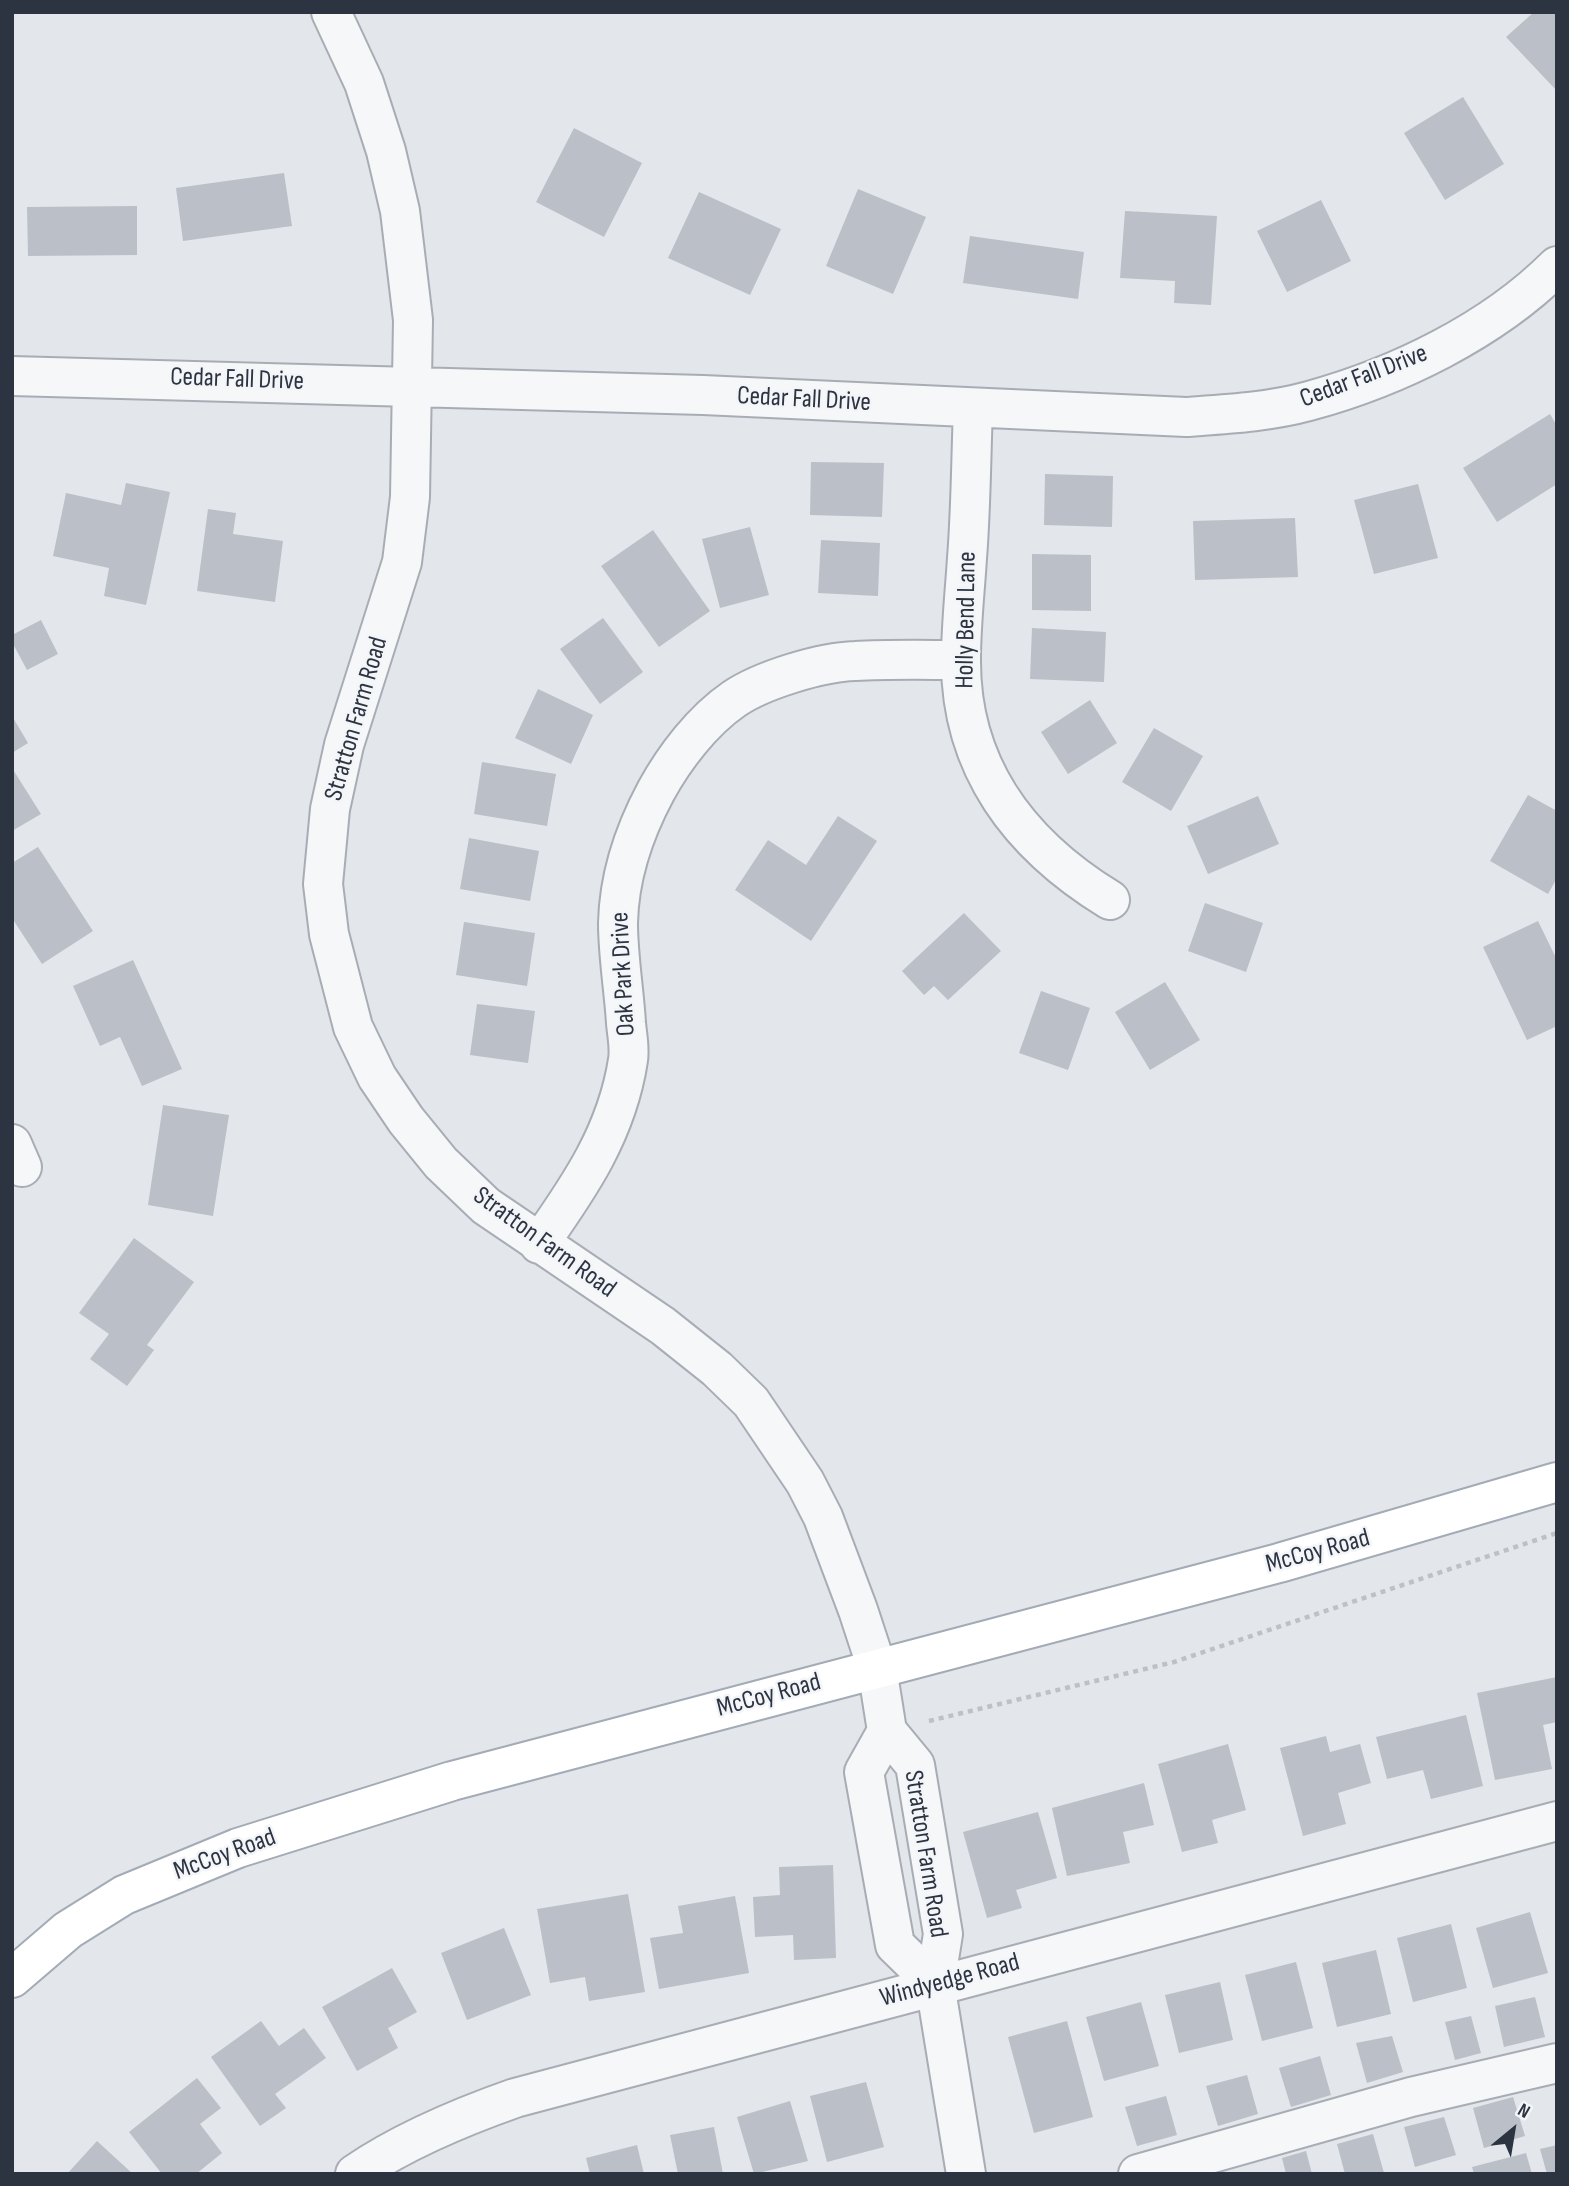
<!DOCTYPE html>
<style>
body{margin:0}
#map{position:relative;width:1569px;height:2186px;overflow:hidden;background:#e3e6eb;font-family:"Sofia Sans Condensed",sans-serif}
canvas{display:block}
.frame{position:absolute;inset:0;border:14px solid #2c3442;pointer-events:none}
.north{position:absolute;left:1478px;top:2095px;width:70px;height:70px;-webkit-text-stroke:5px #f3f5f8;paint-order:stroke;rotate:30deg;font-size:19px;font-weight:700;line-height:28px;text-align:center;color:#2c3442}
.north::after{content:'';display:block;margin:auto;width:24px;height:32px;background:#2c3442;clip-path:polygon(50% 0,100% 100%,50% 72%,0 100%)}
</style>
<div id="map">
<canvas width="1569" height="2186"></canvas>
<div class="frame"></div>
<div class="north">N</div>
</div>
<script>
const c = document.querySelector('canvas').getContext('2d');
c.lineJoin = 'round';
function paint(path, color) {
  c.fillStyle = color;
  c.fill(path, 'evenodd');
}
function stroke(path, color, width, dash) {
  c.strokeStyle = color;
  c.lineWidth = width;
  c.lineCap = dash ? 'butt' : 'round';
  c.setLineDash(dash || []);
  c.stroke(path);
}
function drawText(font, color, halo, rows, align = 'center') {
  c.font = font + ' "Sofia Sans Condensed",sans-serif';
  c.lineWidth = 5;
  c.setLineDash([]);
  c.textBaseline = 'middle';
  c.strokeStyle = halo;
  c.fillStyle = color;
  for (const [text, x, y, turn = 0] of rows) {
    c.save();
    c.translate(x, y);
    c.rotate((+turn || 0) * Math.PI / 180);
    c.textAlign = isNaN(turn) ? turn : align;
    if (halo) c.strokeText(text, 0, 0);
    c.fillText(text, 0, 0);
    c.restore();
  }
}
const building = new Path2D(`
 M 1534,12 L 1557,12 L 1557,91 L 1506,37 Z
 M 1463,97 L 1504,164 L 1445,200 L 1404,133 Z
 M 574,128 L 642,163 L 604,237 L 536,202 Z
 M 284,173 L 292,226 L 183,241 L 176,188 Z
 M 858,189 L 926,217 L 893,294 L 826,266 Z
 M 699,192 L 781,229 L 750,295 L 668,258 Z
 M 1321,200 L 1351,261 L 1287,292 L 1257,231 Z
 M 137,206 L 137,255 L 28,256 L 27,207 Z
 M 1125,211 L 1217,216 L 1211,305 L 1174,303 L 1175,281 L 1120,278 Z
 M 970,236 L 1084,252 L 1078,299 L 963,283 Z
 M 1550,414 L 1557,426 L 1557,484 L 1497,522 L 1463,468 Z
 M 811,462 L 884,463 L 882,517 L 810,515 Z
 M 1045,474 L 1113,476 L 1112,527 L 1044,525 Z
 M 126,483 L 170,492 L 146,605 L 104,596 L 109,568 L 53,556 L 66,493 L 121,505 Z
 M 1418,484 L 1438,558 L 1374,574 L 1354,500 Z
 M 208,509 L 236,513 L 233,534 L 283,541 L 275,602 L 197,591 Z
 M 1295,518 L 1298,577 L 1195,580 L 1193,521 Z
 M 750,527 L 769,595 L 720,608 L 702,539 Z
 M 653,530 L 710,611 L 659,647 L 601,566 Z
 M 821,540 L 880,543 L 878,596 L 818,593 Z
 M 1032,554 L 1091,555 L 1091,611 L 1032,610 Z
 M 603,618 L 643,672 L 600,704 L 560,649 Z
 M 41,620 L 58,654 L 27,670 L 12,642 L 12,635 Z
 M 1032,628 L 1106,632 L 1104,682 L 1030,679 Z
 M 538,689 L 593,715 L 571,764 L 515,738 Z
 M 1090,700 L 1117,743 L 1068,774 L 1041,732 Z
 M 12,716 L 28,743 L 12,753 Z
 M 1154,728 L 1203,756 L 1171,811 L 1122,782 Z
 M 482,762 L 556,774 L 547,826 L 474,814 Z
 M 12,768 L 41,814 L 12,831 Z
 M 1528,795 L 1557,811 L 1557,878 L 1548,894 L 1490,861 Z
 M 1258,796 L 1279,844 L 1208,874 L 1187,826 Z
 M 838,816 L 877,841 L 811,941 L 735,890 L 768,840 L 806,865 Z
 M 469,838 L 539,851 L 530,901 L 460,889 Z
 M 38,847 L 93,931 L 42,964 L 12,918 L 12,863 Z
 M 1205,903 L 1263,923 L 1246,972 L 1188,951 Z
 M 964,913 L 1001,951 L 948,1000 L 934,986 L 924,995 L 902,971 Z
 M 1538,921 L 1557,960 L 1557,1026 L 1527,1040 L 1483,947 Z
 M 464,922 L 535,933 L 527,986 L 456,975 Z
 M 133,960 L 182,1069 L 142,1086 L 120,1037 L 100,1046 L 73,986 Z
 M 1165,982 L 1200,1040 L 1150,1070 L 1115,1012 Z
 M 1041,991 L 1090,1008 L 1068,1070 L 1019,1053 Z
 M 477,1004 L 535,1011 L 528,1063 L 470,1055 Z
 M 163,1105 L 229,1115 L 213,1216 L 148,1205 Z
 M 134,1238 L 194,1282 L 147,1345 L 154,1350 L 127,1386 L 90,1359 L 109,1334 L 79,1313 Z
 M 1557,1677 L 1557,1722 L 1543,1725 L 1552,1769 L 1495,1780 L 1477,1693 Z
 M 1466,1715 L 1483,1786 L 1431,1799 L 1423,1770 L 1387,1779 L 1376,1737 Z
 M 1326,1736 L 1330,1752 L 1360,1744 L 1371,1783 L 1338,1793 L 1346,1824 L 1303,1836 L 1280,1748 Z
 M 1228,1744 L 1246,1810 L 1212,1820 L 1218,1843 L 1182,1852 L 1158,1764 Z
 M 1144,1783 L 1154,1825 L 1123,1832 L 1130,1863 L 1067,1876 L 1052,1808 Z
 M 1038,1812 L 1057,1878 L 1016,1890 L 1022,1908 L 987,1918 L 963,1832 Z
 M 833,1865 L 836,1958 L 794,1960 L 793,1935 L 755,1937 L 753,1897 L 780,1895 L 779,1867 Z
 M 628,1894 L 645,1992 L 589,2001 L 585,1977 L 550,1983 L 537,1909 Z
 M 735,1896 L 749,1973 L 659,1989 L 650,1938 L 683,1933 L 678,1906 Z
 M 1530,1912 L 1548,1973 L 1493,1988 L 1476,1928 Z
 M 1451,1924 L 1467,1988 L 1413,2002 L 1397,1938 Z
 M 504,1928 L 531,1995 L 467,2020 L 441,1953 Z
 M 1376,1950 L 1391,2014 L 1337,2027 L 1322,1963 Z
 M 1296,1962 L 1313,2028 L 1262,2041 L 1245,1975 Z
 M 392,1968 L 417,2012 L 388,2028 L 398,2048 L 357,2071 L 322,2007 Z
 M 1220,1982 L 1233,2040 L 1179,2053 L 1165,1995 Z
 M 1535,1997 L 1545,2037 L 1504,2047 L 1495,2006 Z
 M 1141,2002 L 1159,2066 L 1104,2081 L 1086,2017 Z
 M 1471,2016 L 1481,2053 L 1455,2060 L 1445,2022 Z
 M 261,2021 L 279,2046 L 304,2028 L 326,2058 L 275,2094 L 286,2108 L 260,2126 L 211,2057 Z
 M 1067,2021 L 1093,2117 L 1034,2133 L 1008,2037 Z
 M 1392,2036 L 1403,2072 L 1367,2083 L 1356,2043 Z
 M 1320,2056 L 1331,2095 L 1291,2107 L 1279,2068 Z
 M 1247,2075 L 1258,2114 L 1218,2126 L 1206,2086 Z
 M 197,2078 L 221,2108 L 200,2124 L 222,2153 L 196,2174 L 162,2174 L 129,2132 Z
 M 866,2082 L 884,2147 L 827,2162 L 810,2096 Z
 M 1166,2096 L 1177,2135 L 1137,2146 L 1125,2107 Z
 M 1513,2097 L 1525,2136 L 1484,2148 L 1473,2108 Z
 M 790,2101 L 808,2161 L 754,2174 L 737,2117 Z
 M 1444,2117 L 1456,2155 L 1415,2167 L 1404,2127 Z
 M 714,2127 L 723,2174 L 678,2174 L 670,2135 Z
 M 1373,2134 L 1384,2173 L 1345,2174 L 1337,2144 Z
 M 97,2141 L 133,2174 L 67,2174 Z
 M 637,2145 L 644,2174 L 590,2174 L 586,2158 Z
 M 1557,2145 L 1557,2174 L 1547,2174 L 1540,2149 Z
 M 1306,2151 L 1312,2174 L 1286,2174 L 1282,2158 Z
 M 1526,2153 L 1532,2174 L 1474,2174 L 1472,2167 Z`);
const path = new Path2D(`
 M 929,1721 L 1174,1662 L 1557,1533`);
const minor = new Path2D(`
 M 331,12 L 364,83 L 386,151 L 400,211 L 413,320 L 410,497 L 402,562 L 344,745 L 330,809 L 323,884 L 329,934 L 353,1027 L 377,1077 L 406,1120 L 441,1163 L 486,1206 L 663,1326 L 717,1369 L 751,1402 L 805,1482 L 823,1517 L 858,1610 L 877,1668 L 887,1731 L 915,1765 L 943,1934 L 935,1984 L 966,2174
 M 12,376 L 703,395 L 1186,417 C 1228,414 1269,412 1309,401 C 1397,377 1492,331 1557,266
 M 973,409 C 971,458 971,508 967,558 C 965,591 961,625 961,659 C 960,767 1020,845 1110,900
 M 12,1144 L 22,1167
 M 539,1244 C 580,1186 617,1132 628,1060 C 630,1048 627,1035 626,1023 C 624,990 618,956 618,923 C 619,876 634,832 656,791 C 674,758 702,721 734,699 C 762,680 821,662 855,661 C 890,659 926,660 961,660
 M 887,1731 L 864,1772 L 895,1945 L 935,1984
 M 355,2174 C 403,2141 461,2117 515,2098 L 1557,1821
 M 1138,2174 L 1411,2097 L 1557,2063`);
const major = new Path2D(`
 M 12,1978 L 68,1930 L 124,1895 L 238,1848 L 452,1781 L 1279,1563 L 1557,1482`);
const streetNames = [
 ["Cedar Fall Drive",1364,377,-21],
 ["Cedar Fall Drive",237,380,2],
 ["Cedar Fall Drive",804,400,3],
 ["Holly Bend Lane",967,620,-89],
 ["Stratton Farm Road",357,719,-74],
 ["Oak Park Drive",624,974,-93],
 ["Stratton Farm Road",544,1243,36],
 ["McCoy Road",1318,1552,-15],
 ["McCoy Road",769,1696,-15],
 ["Stratton Farm Road",925,1854,81],
 ["McCoy Road",225,1855,-20],
 ["Windyedge Road",950,1981,-15]
];
paint(building, '#bbbfc7');
stroke(minor, '#a8adb5', 42);
stroke(major, '#a3abb6', 42);
stroke(path, '#bdc0c6', 4.5, [5, 5]);
stroke(minor, '#f6f7f9', 38);
stroke(major, '#fff', 38);
drawText('26px', '#2c3442', '#f3f5f8', streetNames);
</script>
